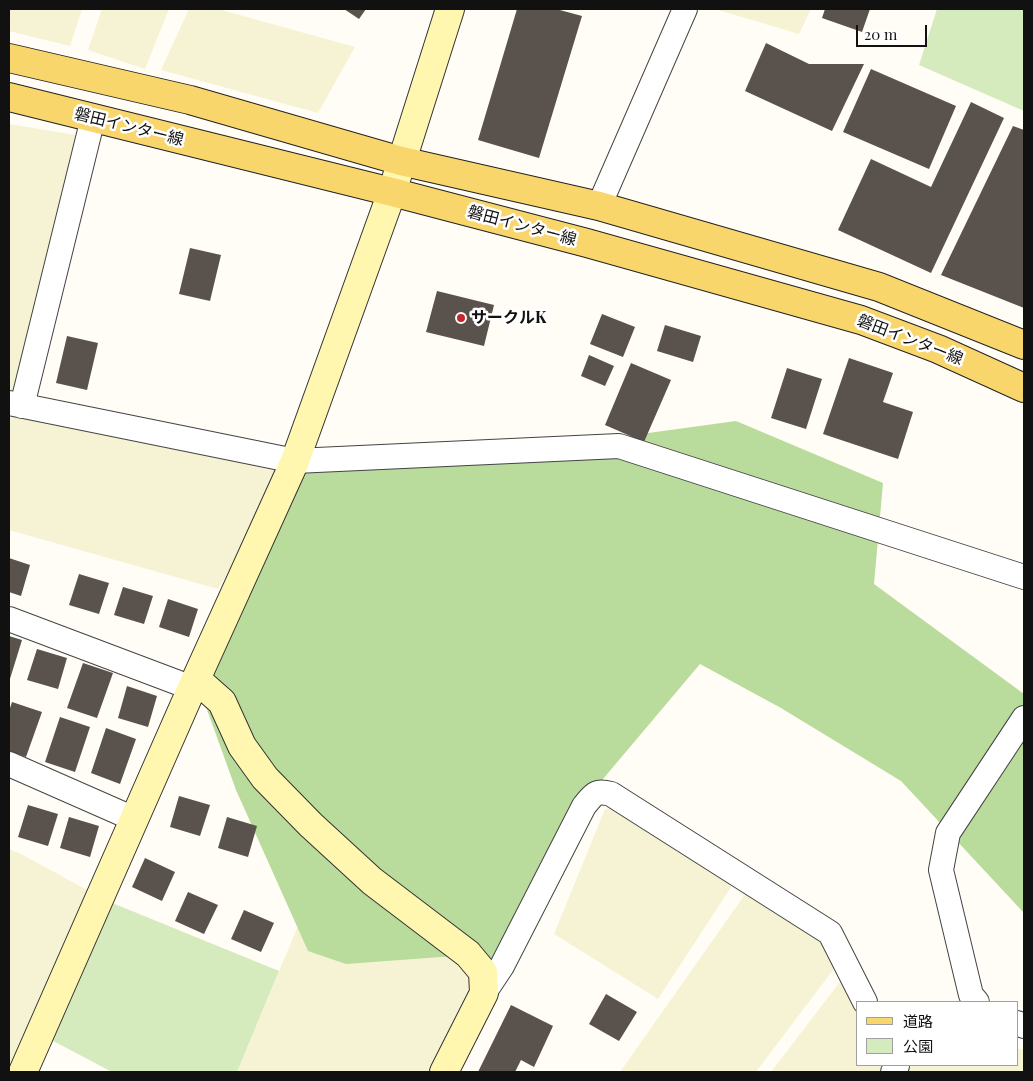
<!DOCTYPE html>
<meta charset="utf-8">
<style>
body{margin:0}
#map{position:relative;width:1033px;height:1081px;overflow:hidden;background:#fffdf5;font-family:"Playfair Display","Noto Sans JP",serif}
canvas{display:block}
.frame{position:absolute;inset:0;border:10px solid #111;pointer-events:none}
.legend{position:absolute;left:856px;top:1001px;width:162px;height:65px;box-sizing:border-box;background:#fff;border:1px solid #a0a0a0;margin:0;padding:6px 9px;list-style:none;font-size:15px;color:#111}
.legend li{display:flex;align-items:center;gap:10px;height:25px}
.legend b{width:25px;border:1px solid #a0a0a0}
.scale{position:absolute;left:856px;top:25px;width:71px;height:22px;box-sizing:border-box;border:2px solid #111;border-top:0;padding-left:6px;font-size:15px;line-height:18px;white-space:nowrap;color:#111;-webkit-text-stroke:4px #fff;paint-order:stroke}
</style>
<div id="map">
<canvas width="1033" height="1081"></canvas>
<div class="frame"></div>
<ul class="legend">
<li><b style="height:6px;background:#f9d66b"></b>道路</li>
<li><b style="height:14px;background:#d5ebbd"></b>公園</li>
</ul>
<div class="scale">20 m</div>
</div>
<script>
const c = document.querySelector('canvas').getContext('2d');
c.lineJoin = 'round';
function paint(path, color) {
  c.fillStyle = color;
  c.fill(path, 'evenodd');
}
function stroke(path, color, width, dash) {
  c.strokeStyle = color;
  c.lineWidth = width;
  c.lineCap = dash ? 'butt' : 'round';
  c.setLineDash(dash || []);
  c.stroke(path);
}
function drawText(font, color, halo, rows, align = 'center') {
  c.font = font + ' "Playfair Display","Noto Sans JP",serif';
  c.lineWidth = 5;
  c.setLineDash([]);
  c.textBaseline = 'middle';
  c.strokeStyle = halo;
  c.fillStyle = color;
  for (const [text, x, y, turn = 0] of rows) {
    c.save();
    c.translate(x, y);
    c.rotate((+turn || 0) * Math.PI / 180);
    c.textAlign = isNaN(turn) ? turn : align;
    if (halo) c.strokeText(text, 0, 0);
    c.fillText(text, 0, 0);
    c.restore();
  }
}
const farmland = new Path2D(`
 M 9,9 L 82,9 L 70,46 L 9,31 Z
 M 102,9 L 169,9 L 145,69 L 88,50 Z
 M 189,9 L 218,9 L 355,47 L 318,113 L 161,70 Z
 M 715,9 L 811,9 L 799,34 Z
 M 9,124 L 76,135 L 25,395 L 9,392 Z
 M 9,403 L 295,461 L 218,589 L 9,530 Z
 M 631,806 L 739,875 L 658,999 L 554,934 L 605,809 Z
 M 9,849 L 21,854 L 93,893 L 22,1072 L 9,1072 Z
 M 753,883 L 842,958 L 756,1072 L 620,1072 Z
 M 298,926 L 308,951 L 468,955 L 483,972 L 438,1072 L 237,1072 Z
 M 849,970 L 857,1002 L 857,1065 L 1017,1065 L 1017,1048 L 1024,1050 L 1024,1072 L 771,1072 Z`);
const green = new Path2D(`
 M 937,9 L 1024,9 L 1024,111 L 919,65 Z
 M 100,898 L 279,971 L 237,1072 L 112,1072 L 40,1034 Z`);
const forest = new Path2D(`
 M 736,421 L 883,483 L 874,584 L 1024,694 L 1024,913 L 901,781 L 781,708 L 700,664 L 592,792 L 536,886 L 483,972 L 468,955 L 346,964 L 308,951 L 236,790 L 196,679 L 295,461 L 473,457 Z`);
const building = new Path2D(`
 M 344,9 L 366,9 L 359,19 Z
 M 517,9 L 556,9 L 582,16 L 539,158 L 478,140 Z
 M 825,9 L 870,9 L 862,32 L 822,18 Z
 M 766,43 L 809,64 L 864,64 L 832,131 L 745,91 Z
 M 871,69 L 956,106 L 929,169 L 843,132 Z
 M 971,102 L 1004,118 L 931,273 L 838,230 L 871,159 L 931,187 Z
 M 1013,126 L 1024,130 L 1024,308 L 941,275 Z
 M 190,248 L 221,255 L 210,301 L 179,294 Z
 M 437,291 L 494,305 L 484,346 L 426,332 Z
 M 602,314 L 635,327 L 623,357 L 590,344 Z
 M 665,325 L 701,336 L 693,362 L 657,351 Z
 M 67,336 L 98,343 L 87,390 L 56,383 Z
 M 589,355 L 614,366 L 605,386 L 581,376 Z
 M 849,358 L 893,373 L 883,402 L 913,412 L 898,459 L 823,434 Z
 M 631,363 L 671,380 L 644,442 L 605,425 Z
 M 787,368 L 822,379 L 806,429 L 771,418 Z
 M 9,558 L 30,565 L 21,596 L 9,592 Z
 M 79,574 L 109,583 L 99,614 L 69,605 Z
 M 123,587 L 153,596 L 144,624 L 114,615 Z
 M 168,599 L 198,609 L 189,637 L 159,627 Z
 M 9,636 L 22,640 L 9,682 Z
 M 37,649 L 67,658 L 58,689 L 27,680 Z
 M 83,663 L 113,673 L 97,718 L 67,708 Z
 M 127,686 L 157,696 L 148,727 L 118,718 Z
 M 12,702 L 42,712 L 26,757 L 9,751 L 9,711 Z
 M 60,717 L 90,727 L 75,772 L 45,762 Z
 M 106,728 L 136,739 L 120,784 L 91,773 Z
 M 179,796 L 210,805 L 200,836 L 170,827 Z
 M 28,805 L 58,814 L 48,846 L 18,837 Z
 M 69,817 L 99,826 L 90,857 L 60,848 Z
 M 227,817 L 257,826 L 248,857 L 218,848 Z
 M 145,858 L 175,872 L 162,901 L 132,887 Z
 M 188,892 L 218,905 L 204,934 L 175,921 Z
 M 244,910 L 274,923 L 261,952 L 231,939 Z
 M 606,994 L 637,1012 L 619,1041 L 589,1024 Z
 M 511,1005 L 553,1026 L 534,1067 L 521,1060 L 515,1072 L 478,1072 Z`);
const street = new Path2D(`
 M 599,206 L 685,9
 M 9,403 L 295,461 L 619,446 L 1024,577
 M 22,406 L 93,118
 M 9,619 L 192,688
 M 9,764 L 134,819
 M 484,993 L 502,966 L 584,806 C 594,794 595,790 611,794 L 830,933 L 865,1002
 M 977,1002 L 971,995 L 941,870 L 948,833 L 1024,718
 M 1017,1023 L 1024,1026
 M 893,1072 L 897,1066 L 896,1065`);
const secondary = new Path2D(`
 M 196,679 L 222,702 L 242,746 L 265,778 L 311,825 L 372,881 L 468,954 L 483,972 L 484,993 L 444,1072
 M 23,1072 L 192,688 L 295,461 L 392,192 L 450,9`);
const primary = new Path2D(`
 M 9,58 L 190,100 L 401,161 L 599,206 L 879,287 L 1024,345
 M 9,97 L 392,192 L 587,243 L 861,320 L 938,349 L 1024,388`);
const markers = [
 [461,318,5,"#c4262e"]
];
const streetNames = [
 ["磐田インター線",129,127,14],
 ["磐田インター線",522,226,15],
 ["磐田インター線",910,340,21]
];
const poiNames = [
 ["サークルK",471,318]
];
paint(farmland, '#f6f3d4');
paint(green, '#d5ebbd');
paint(forest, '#b9dc9c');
paint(building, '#5a524d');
stroke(street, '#444', 26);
stroke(secondary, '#333', 30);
stroke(primary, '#222', 30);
stroke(street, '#fff', 24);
stroke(secondary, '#fff6b0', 28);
stroke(primary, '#f9d66b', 28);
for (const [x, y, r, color] of markers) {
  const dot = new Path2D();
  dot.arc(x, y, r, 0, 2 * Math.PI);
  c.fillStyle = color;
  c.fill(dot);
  stroke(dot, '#fff', 2);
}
drawText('16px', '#111', '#fff', streetNames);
drawText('bold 16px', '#111', '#fff', poiNames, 'left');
</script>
